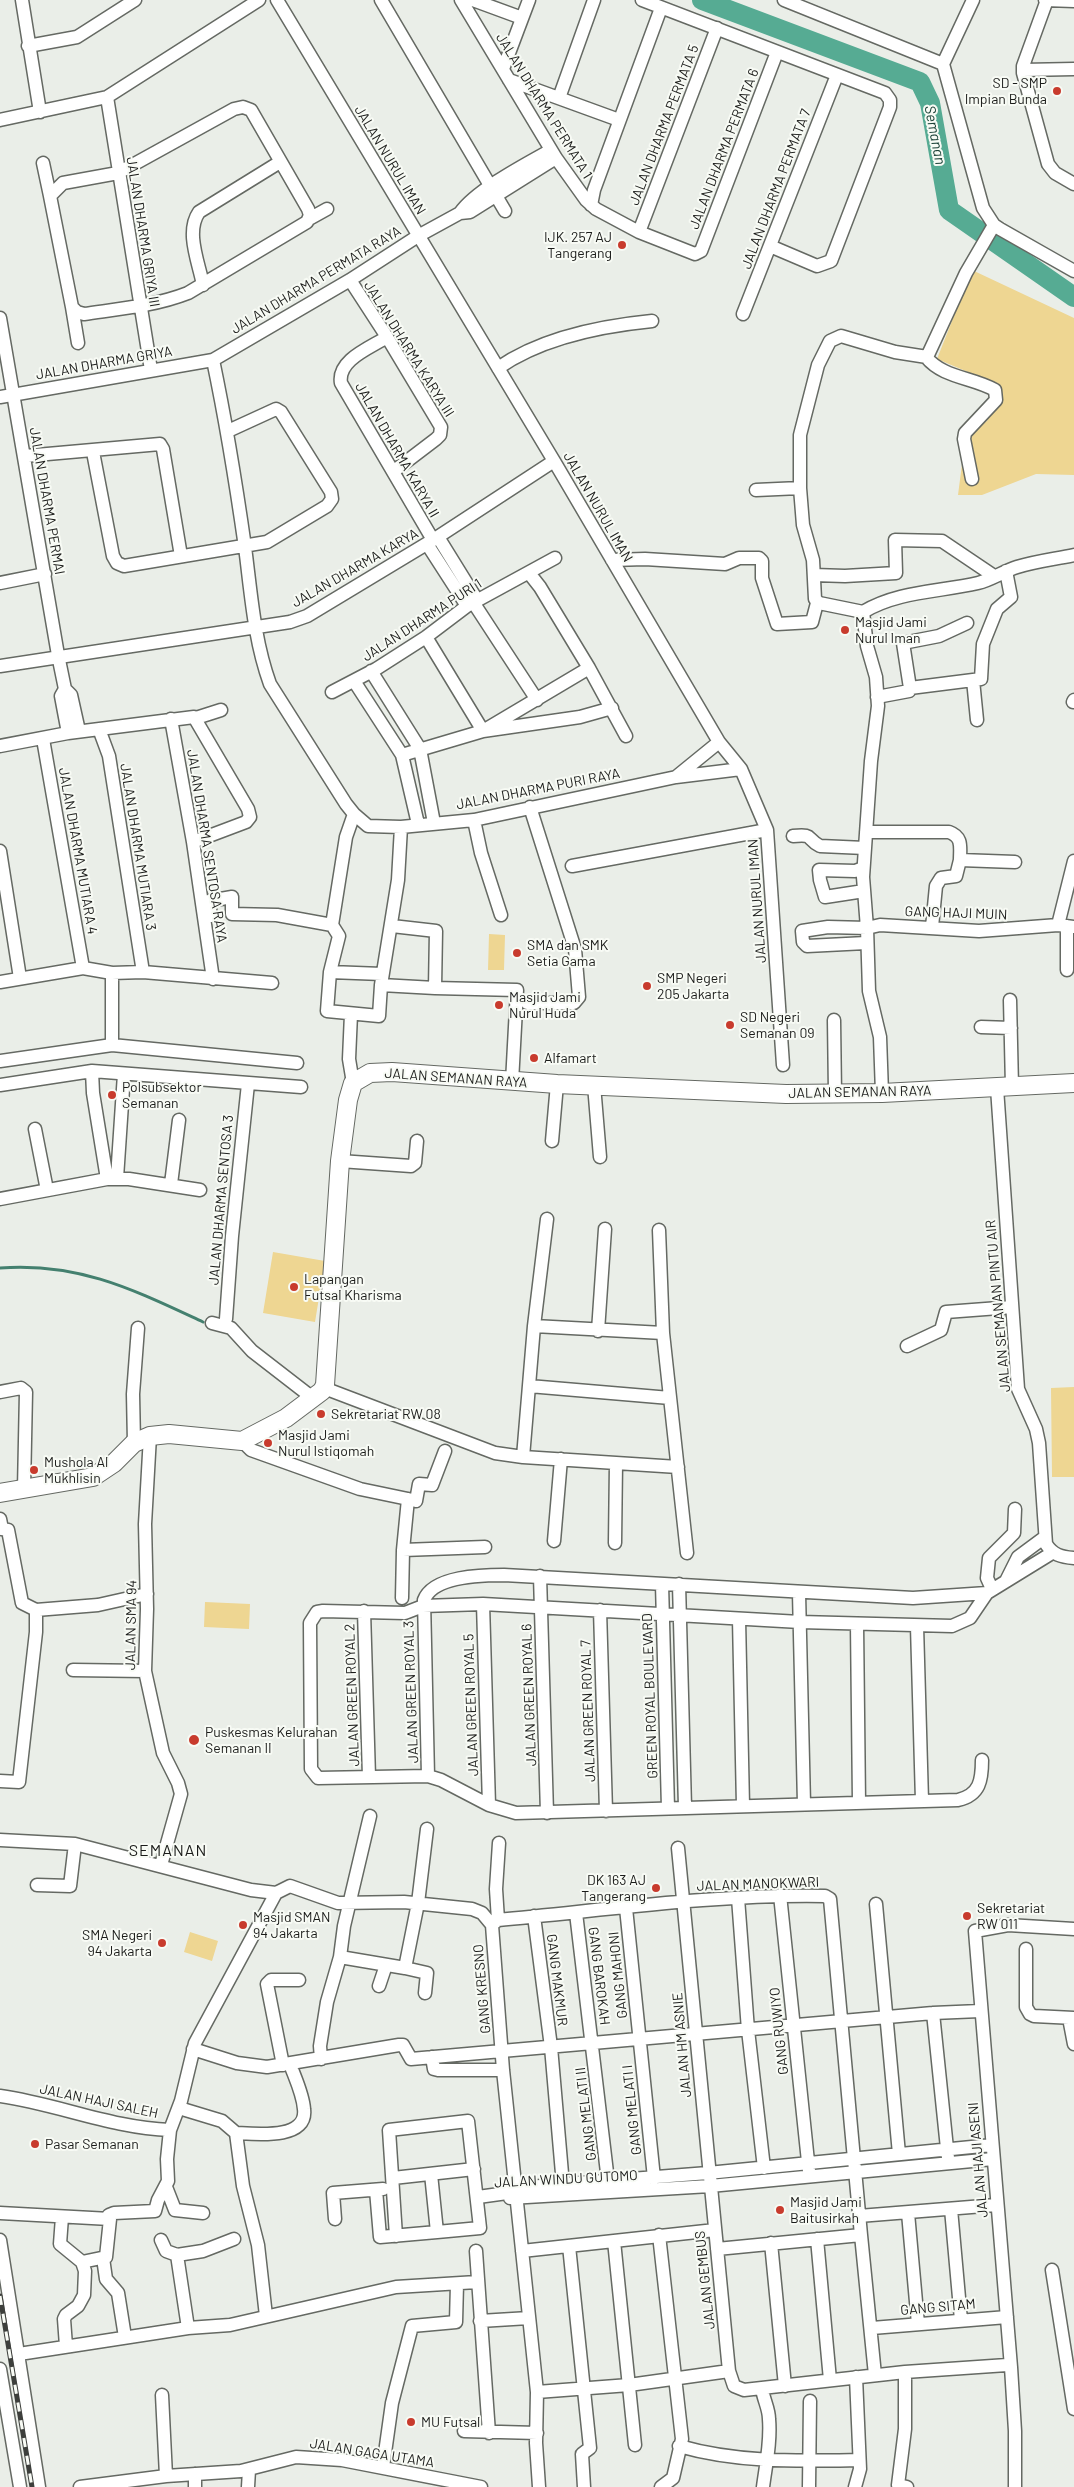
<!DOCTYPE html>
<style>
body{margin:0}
canvas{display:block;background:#eaeee8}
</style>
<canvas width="1074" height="2487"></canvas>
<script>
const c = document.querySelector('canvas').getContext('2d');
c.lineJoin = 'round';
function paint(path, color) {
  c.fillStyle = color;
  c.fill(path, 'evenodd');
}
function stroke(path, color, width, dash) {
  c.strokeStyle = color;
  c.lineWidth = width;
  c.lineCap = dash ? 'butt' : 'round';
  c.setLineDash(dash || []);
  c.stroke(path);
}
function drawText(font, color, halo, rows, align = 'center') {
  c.font = font + ' Barlow,sans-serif';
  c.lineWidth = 4;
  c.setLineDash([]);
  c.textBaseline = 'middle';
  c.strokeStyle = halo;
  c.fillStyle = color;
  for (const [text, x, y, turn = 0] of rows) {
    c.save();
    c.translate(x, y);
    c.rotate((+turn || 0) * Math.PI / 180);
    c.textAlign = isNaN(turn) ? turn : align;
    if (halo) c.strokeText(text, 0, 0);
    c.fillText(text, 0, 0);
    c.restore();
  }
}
const green = new Path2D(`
 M 972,270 L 1074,318 L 1074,475 L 1036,474 L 982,495 L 958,495 L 966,433 L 987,421 L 1001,386 L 937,359 Z
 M 489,934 L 505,935 L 504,970 L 488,970 Z
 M 273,1252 L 325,1261 L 315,1322 L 263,1313 Z
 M 1074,1387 L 1074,1477 L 1052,1477 L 1051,1388 Z
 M 205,1602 L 250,1604 L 249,1629 L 204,1627 Z
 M 190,1932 L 218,1941 L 212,1961 L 184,1952 Z`);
const stream = new Path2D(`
 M 0,1268 C 79,1262 134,1290 203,1322`);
const river = new Path2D(`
 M 702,0 L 920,82 L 930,103 L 949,210 L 1074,297`);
const street = new Path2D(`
 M 22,0 L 40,112
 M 277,0 L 554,461 L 719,742 L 741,769 L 767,830 L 783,1065
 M 381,0 L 505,211
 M 461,0 L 556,158 L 586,200 L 596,209 L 639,232 L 695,254 L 701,251 L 777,52
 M 473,0 L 522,18
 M 642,0 L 885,93 L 890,100 L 890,107 L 831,261 L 817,266 L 770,246
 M 784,0 L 943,64
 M 973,0 L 943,64 L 983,208 L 994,225 L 1000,229 L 1074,271
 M 1045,0 L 1074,1
 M 1047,0 L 1023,66 L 1023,73 L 1048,164 L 1055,173 L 1074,184
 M 28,46 L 77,37 L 135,0
 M 503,69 L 529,0
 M 1023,70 L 1074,69
 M 509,80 L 619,120
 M 107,97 L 151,370
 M 559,98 L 594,0
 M 243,107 L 251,110 L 308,209 L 310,215 L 307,222 L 188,293 C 155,306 118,309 84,314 L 77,312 L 72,307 L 50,196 L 63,183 L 118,173 L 234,109 Z
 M 0,120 L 107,97 L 259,0
 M 43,163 L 50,196
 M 591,205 L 594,190 L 661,8
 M 460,213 C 476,190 526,164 551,150
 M 309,219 L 327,209
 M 639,232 L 717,28
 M 350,280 L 387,337 L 441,427 L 440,435 L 436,439 L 394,471
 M 203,285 C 199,263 185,232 199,212 L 280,162
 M 72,307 L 78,343
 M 743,314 L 837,75
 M 0,318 L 58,655 L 65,689 L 71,695 L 79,731
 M 387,337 C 370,348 337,360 341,383 L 433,540
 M 926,357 C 943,378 972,377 995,390 L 996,400 L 965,433 L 964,439 L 972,479
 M 213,360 C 226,422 236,484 245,547 C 251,593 254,640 270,684 L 346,804 L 354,814 L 368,826 L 401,827 L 474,820 L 676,777 L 741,769
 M 498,368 C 541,338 601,326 652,321
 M 0,397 L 213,360 L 350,280 L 418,236 L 460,213 L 470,212 L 556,158
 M 93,452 L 113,556 L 117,563 L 124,566 L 267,542 L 327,506 L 332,499 L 331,492 L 281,412 L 276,409 L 228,431
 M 25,456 L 160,444 L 163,449 L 181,556
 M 756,490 L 800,488
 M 438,537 L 477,600
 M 427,544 L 467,606
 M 612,560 L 645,559 L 725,564 L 739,558 L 759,558 L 762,561 L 762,578 L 777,624 L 812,622 L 817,603
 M 529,573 L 540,587 L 589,668 L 626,736
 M 814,575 L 845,576 L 896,573 L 895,540 L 942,541 L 994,576
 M 0,583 L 45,574
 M 473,602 L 537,700
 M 863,612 L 819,603 L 815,599 L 813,560 L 803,525 L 800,488 L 800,435 L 818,365 L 830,341 L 841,336 L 895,352 L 927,357 L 966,273 L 994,225
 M 863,612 L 867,646 L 876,677 L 878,706 L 871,761 L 863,877 L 867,928 L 869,991 L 880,1037 L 882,1093
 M 863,612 C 898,591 939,592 978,583 C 991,580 1004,571 1017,567 C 1036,561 1055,559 1074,555
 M 426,637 L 483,731 L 589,668
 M 0,666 L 290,622 L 307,616 L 433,540 L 554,461
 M 371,671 L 420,749 L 434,823
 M 973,680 L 977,720
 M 354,681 L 402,755 L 418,824
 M 910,688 L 903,643 L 939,636 L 967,623
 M 65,689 L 61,696 L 68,733
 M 332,692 L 376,669 L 426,637 L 467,606 L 555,558
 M 877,697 L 909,691 L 910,688 L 981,679 L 983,644 L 997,609 L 1011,597 L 1006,571
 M 1073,702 L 1074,700
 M 196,718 L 221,710
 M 171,719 L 193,842 L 213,979
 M 99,729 L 109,756 L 143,972
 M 43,739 L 83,968
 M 0,746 L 68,733 L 194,717 L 248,809 L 250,817 L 246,822 L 193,842
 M 402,755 L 483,731 L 580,717 L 612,708
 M 676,777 L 719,742
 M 474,820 L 481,853 L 501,915
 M 866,832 L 949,832 C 963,837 960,847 960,860
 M 793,836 C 815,834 805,838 820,846 L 865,848
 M 0,851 L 20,978
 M 572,866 L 767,830
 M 863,868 L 855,871 L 819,870 L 820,880 L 825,897 L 864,891
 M 211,916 L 209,901 L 232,897 L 232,914 L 277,915 L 332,925
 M 332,925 L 346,837 L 354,814
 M 1058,925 L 1074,861
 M 392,926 L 436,931 L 435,988 L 381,985 L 398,880 L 401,827
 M 1067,926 L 1067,970
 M 932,927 L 936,886 L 941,878 L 956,876 L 960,860 L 1015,862
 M 866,943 L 807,946 L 803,942 L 802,931 L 828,927 L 867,928 L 880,925 L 979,931 L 1058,925 L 1074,927
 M 330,972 L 339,936 L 332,925
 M 0,982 L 83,968 L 112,973
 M 381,985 L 379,1016 L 327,1011 L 330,972 L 382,974
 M 435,988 L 517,990 L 512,1082
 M 1010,1000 L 1012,1087
 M 527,1003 L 574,1003 L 579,997 L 575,949 L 530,807
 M 351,1014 L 349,1059 L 353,1083
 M 834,1020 L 835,1094
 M 981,1027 L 1011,1028
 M 112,1045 L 112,973 L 143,972 L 272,983
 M 0,1061 L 112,1045 L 297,1063
 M 92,1071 L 93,1093 L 107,1179 L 129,1179 L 200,1190
 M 0,1085 L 92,1071 L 301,1087
 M 594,1085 L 600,1157
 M 997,1088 L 1018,1389 L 1036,1429 L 1039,1443 L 1046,1544 C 1053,1555 1061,1557 1074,1558
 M 35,1129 L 47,1190
 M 552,1141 L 557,1084
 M 340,1161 L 411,1166 L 415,1163 L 417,1141
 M 117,1178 L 124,1074
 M 171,1184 L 179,1120
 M 0,1199 L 107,1179
 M 659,1230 L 663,1333 L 687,1553
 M 226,1319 L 232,1236 L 248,1084
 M 212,1323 L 231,1328 L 252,1351 L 314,1399
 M 534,1326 L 663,1333
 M 598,1331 L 605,1229
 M 907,1346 L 941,1330 L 946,1312 L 1012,1307
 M 529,1386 L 670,1398
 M 324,1388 L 495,1453 L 523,1457 L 678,1467
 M 0,1392 L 21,1388 L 26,1392 L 24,1489
 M 150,1436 L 145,1524 L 147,1609 L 145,1671 L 163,1753 L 178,1783 L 181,1794 L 161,1865
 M 242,1441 L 251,1450 L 360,1489 L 408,1499
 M 134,1443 L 133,1394 L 138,1328
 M 523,1457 L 534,1326 L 547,1219
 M 0,1519 L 2,1529 L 8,1530 L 22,1603 L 36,1610 L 36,1632 L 19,1782 L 0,1781
 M 554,1541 L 561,1459
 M 615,1543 L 616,1463
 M 403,1550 L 485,1547
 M 540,1576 L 547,1813
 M 1006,1581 L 1018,1557 L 1045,1537
 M 662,1584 L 668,1808
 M 679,1584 L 685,1807
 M 992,1589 L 987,1578 L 989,1558 L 1014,1533 L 1015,1509
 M 799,1593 L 804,1804
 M 402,1598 L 403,1550 L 408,1499 L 416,1501 L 419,1484 L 432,1485 L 445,1451
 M 483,1604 L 489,1805
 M 36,1610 L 98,1605 L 147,1594
 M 600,1610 L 606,1811
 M 364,1611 L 369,1777
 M 739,1619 L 743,1806
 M 857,1624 L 859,1803
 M 917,1626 L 922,1801
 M 73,1670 L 145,1671
 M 982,1760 C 982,1780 980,1795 958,1800 L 516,1813 L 489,1805 L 441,1780 L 428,1776 L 318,1778 L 311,1769 L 310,1623 L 317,1612 L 323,1611 L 405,1613 L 423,1606 L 483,1604 L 800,1622 L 952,1626 L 970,1618 L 987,1593 L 1052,1553
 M 428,1776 L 424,1600 C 433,1576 482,1575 504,1575 L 913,1598 L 987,1593
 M 0,1840 L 75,1844 L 251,1890 L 276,1893
 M 678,1848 L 729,2371
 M 37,1885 L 70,1886 L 75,1844
 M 780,1895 L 809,2171
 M 738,1898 L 748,2030 L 764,2168
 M 876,1904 L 899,2154
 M 626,1908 L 654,2178
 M 576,1913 L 608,2181
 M 534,1916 L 551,2047 L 563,2185
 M 498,1920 L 496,1889 L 499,1843
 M 492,1925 L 498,1920 C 607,1910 716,1894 825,1896 L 830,1899 L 861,2235 L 717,2249
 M 492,1925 L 503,2070 L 537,2392 L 536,2443 L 539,2487
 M 1026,1949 L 1026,2007 L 1030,2014 L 1034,2016 L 1074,2018
 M 340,1957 L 405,1968 L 418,1903 L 427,1829
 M 405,1968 L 427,1973 L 425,1993
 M 379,1986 L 386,1965
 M 933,2013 L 948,2158
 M 1069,2018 L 1074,2044
 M 193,2049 L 237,2063 L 267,2067 L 399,2045 L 403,2045 L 411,2059 L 933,2013 L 980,2011
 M 432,2057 L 434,2069 L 438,2070 L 503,2070
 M 321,2059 L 320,2046 L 327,2002 L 340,1957 L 344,1926 L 370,1816
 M 283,2065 L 267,1984 L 271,1980 L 299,1980
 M 0,2096 C 57,2104 112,2128 170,2130 L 181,2101 L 195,2043 L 276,1893 L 290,1886 L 338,1903 L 404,1902 L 472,1909 L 482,1913 L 492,1925
 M 179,2108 L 222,2121 L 236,2133 L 243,2186 L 258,2245 L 266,2316
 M 236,2133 C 256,2134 308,2140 304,2109 C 303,2094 295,2078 290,2064
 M 393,2178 L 474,2169
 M 166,2187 L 175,2210 L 203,2213
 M 376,2190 L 380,2237 L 437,2232
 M 478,2197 L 507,2193 L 515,2188 L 708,2173 L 992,2145
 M 510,2198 L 710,2186 L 993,2159
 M 951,2209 L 961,2320
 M 0,2213 L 110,2219 L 109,2215 L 114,2213 L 155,2211 L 158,2200 L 168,2181 L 167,2159 L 170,2130
 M 908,2213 L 918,2324
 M 859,2216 L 996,2205
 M 62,2217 L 60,2244 L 82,2262 L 85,2271 L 84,2295 L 78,2306 L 66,2315 L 64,2319 L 66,2346
 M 335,2219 L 333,2193 L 383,2189
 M 659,2235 L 682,2439 L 673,2478 L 661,2487
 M 861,2235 L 875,2375
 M 396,2236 L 389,2130 L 468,2121 L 480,2228 L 437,2232 L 431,2174
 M 817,2239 L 830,2380
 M 0,2240 L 39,2487
 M 161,2240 L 166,2251 L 177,2255 L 188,2328
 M 614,2241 L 635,2445
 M 771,2243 L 785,2386
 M 569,2246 L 590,2448 L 582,2454 L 584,2487
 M 476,2251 L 489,2433
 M 522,2251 L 715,2230
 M 177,2255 L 203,2251 L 234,2239
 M 103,2258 L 106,2279 L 118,2293 L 125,2337
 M 82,2262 L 106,2257 L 110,2219
 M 1052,2270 L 1074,2409
 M 480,2321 L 529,2318
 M 872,2328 L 1007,2317
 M 19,2354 L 188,2328 L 230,2325 L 396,2287 L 477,2282
 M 0,2369 L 20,2487
 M 905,2372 L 905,2429 L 898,2485 L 907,2487
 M 762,2388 C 763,2399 769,2408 769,2419 C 771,2442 766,2464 763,2487
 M 537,2392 L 629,2385 L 729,2371 L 734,2386 L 744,2390 L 905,2372 L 1007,2365 L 1011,2367
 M 162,2395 L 166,2476
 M 464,2431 L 537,2433
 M 679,2446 C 738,2463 798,2461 859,2460
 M 383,2467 L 392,2403 L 412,2326 L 456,2322 L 457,2284
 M 195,2474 L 195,2487
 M 80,2487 L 166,2476 L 241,2471 L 296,2457 L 342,2460 L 481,2487
 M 248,2487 L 249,2470
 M 809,2487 L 810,2401
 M 855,2487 L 860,2469 L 856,2377
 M 1015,2487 L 1015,2431 L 1011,2367 L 975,1931 L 1008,1925 L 1074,1929`);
const secondary = new Path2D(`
 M 0,1493 L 93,1477 L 114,1463 L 134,1443 L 150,1436 L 169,1434 L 242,1441 L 286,1418 L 322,1391 L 325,1385 L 340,1161 L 348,1100 L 353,1083 L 370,1073 L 392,1072 L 557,1084 L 786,1094 L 882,1093 L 1074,1083`);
const rail = new Path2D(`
 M 0,2296 L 32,2487`);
const markers = [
 [1057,91,5,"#c83b2d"],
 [622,245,5,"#c83b2d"],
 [845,630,5,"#c83b2d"],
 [517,953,5,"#c83b2d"],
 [647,986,5,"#c83b2d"],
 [499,1005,5,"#c83b2d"],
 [730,1025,5,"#c83b2d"],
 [534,1058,5,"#c83b2d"],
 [112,1095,5,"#c83b2d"],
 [294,1287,5,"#c83b2d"],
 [321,1414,5,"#c83b2d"],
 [268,1443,5,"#c83b2d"],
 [34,1470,5,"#c83b2d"],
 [194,1740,6,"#c83b2d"],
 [656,1888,5,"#c83b2d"],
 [967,1916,5,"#c83b2d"],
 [243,1925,5,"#c83b2d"],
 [162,1943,5,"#c83b2d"],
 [35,2144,5,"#c83b2d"],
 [780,2210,5,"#c83b2d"],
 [411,2422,5,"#c83b2d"]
];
const poiNames = [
 ["SD - SMP",1047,83,"right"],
 ["Impian Bunda",1047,99,"right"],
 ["IJK. 257 AJ",612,237,"right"],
 ["Tangerang",612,253,"right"],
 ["Masjid Jami",855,622],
 ["Nurul Iman",855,638],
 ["SMA dan SMK",527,945],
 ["Setia Gama",527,961],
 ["SMP Negeri",657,978],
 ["205 Jakarta",657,994],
 ["Masjid Jami",509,997],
 ["Nurul Huda",509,1013],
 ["SD Negeri",740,1017],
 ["Semanan 09",740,1033],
 ["Alfamart",544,1058],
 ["Polsubsektor",122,1087],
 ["Semanan",122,1103],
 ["Lapangan",304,1279],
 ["Futsal Kharisma",304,1295],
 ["Sekretariat RW 08",331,1414],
 ["Masjid Jami",278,1435],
 ["Nurul Istiqomah",278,1451],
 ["Mushola Al",44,1462],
 ["Mukhlisin",44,1478],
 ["Puskesmas Kelurahan",205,1732],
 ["Semanan II",205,1748],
 ["DK 163 AJ",646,1880,"right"],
 ["Tangerang",646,1896,"right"],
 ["Sekretariat",977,1908],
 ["RW 011",977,1924],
 ["Masjid SMAN",253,1917],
 ["94 Jakarta",253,1933],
 ["SMA Negeri",152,1935,"right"],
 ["94 Jakarta",152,1951,"right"],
 ["Pasar Semanan",45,2144],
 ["Masjid Jami",790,2202],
 ["Baitusirkah",790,2218],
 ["MU Futsal",421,2422]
];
const streetNames = [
 ["JALAN DHARMA PERMATA 1",544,106,58],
 ["JALAN DHARMA PERMATA 5",664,125,-69],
 ["JALAN DHARMA PERMATA 6",724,149,-69],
 ["JALAN NURUL IMAN",390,160,59],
 ["JALAN DHARMA PERMATA 7",776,189,-69],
 ["JALAN DHARMA GRIYA III",143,232,81],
 ["JALAN DHARMA PERMATA RAYA",316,280,-31],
 ["JALAN DHARMA KARYA III",409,349,58],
 ["JALAN DHARMA GRIYA",104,363,-10],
 ["JALAN DHARMA KARYA II",397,450,60],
 ["JALAN DHARMA PERMAI",47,501,80],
 ["JALAN NURUL IMAN",598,507,60],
 ["JALAN DHARMA KARYA",355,568,-30],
 ["JALAN DHARMA PURI 1",422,620,-33],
 ["JALAN DHARMA PURI RAYA",538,789,-11],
 ["JALAN DHARMA SENTOSA RAYA",207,846,81],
 ["JALAN DHARMA MUTIARA 3",138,847,81],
 ["JALAN DHARMA MUTIARA 4",78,851,80],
 ["JALAN NURUL IMAN",757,901,-94],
 ["GANG HAJI MUIN",956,913,2],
 ["JALAN SEMANAN RAYA",456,1078,4],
 ["JALAN SEMANAN RAYA",860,1092,-1],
 ["JALAN DHARMA SENTOSA 3",221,1200,-85],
 ["JALAN SEMANAN PINTU AIR",998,1306,-95],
 ["JALAN SMA 94",131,1625,-89],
 ["JALAN GREEN ROYAL 3",411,1692,-92],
 ["JALAN GREEN ROYAL 2",352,1695,-92],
 ["JALAN GREEN ROYAL 6",529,1695,-92],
 ["GREEN ROYAL BOULEVARD",650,1696,-92],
 ["JALAN GREEN ROYAL 5",471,1705,-92],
 ["JALAN GREEN ROYAL 7",588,1711,-92],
 ["JALAN MANOKWARI",758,1884,-2],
 ["GANG MAHONI",618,1975,-96],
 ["GANG BAROKAH",599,1976,83],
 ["GANG MAKMUR",557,1980,83],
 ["GANG KRESNO",482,1989,-95],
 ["GANG RUWIYO",779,2031,-96],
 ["JALAN HM ASNIE",682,2045,-95],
 ["JALAN HAJI SALEH",99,2101,12],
 ["GANG MELATI I",632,2110,-96],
 ["GANG MELATI II",586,2114,-97],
 ["JALAN HAJI ASENI",978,2160,-95],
 ["JALAN WINDU GUTOMO",566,2179,-3],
 ["JALAN GEMBUS",705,2280,-96],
 ["GANG SITAM",938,2307,-5],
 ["JALAN GAGA UTAMA",372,2453,9]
];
const waterNames = [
 ["Semanan",935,135,79]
];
const quarterNames = [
 ["SEMANAN",168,1851]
];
paint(green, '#eed692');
stroke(stream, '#44806f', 3);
stroke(river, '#56ab93', 20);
stroke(street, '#656963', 15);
stroke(secondary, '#656963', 20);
stroke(street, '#fff', 12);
stroke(secondary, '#fff', 18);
stroke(rail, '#3d3f3c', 5);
stroke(rail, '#f8fbf5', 3, [9]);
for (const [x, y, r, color] of markers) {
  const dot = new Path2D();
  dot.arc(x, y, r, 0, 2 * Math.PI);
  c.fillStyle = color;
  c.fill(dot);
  stroke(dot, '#f8fbf5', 2);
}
drawText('14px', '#1b1c1a', '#f8fbf5', poiNames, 'left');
drawText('14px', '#1b1c1a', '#f8fbf5', streetNames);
drawText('italic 15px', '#1c4338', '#f8fbf5', waterNames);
c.letterSpacing = '1px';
drawText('16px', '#1b1c1a', '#f8fbf5', quarterNames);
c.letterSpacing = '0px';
</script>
